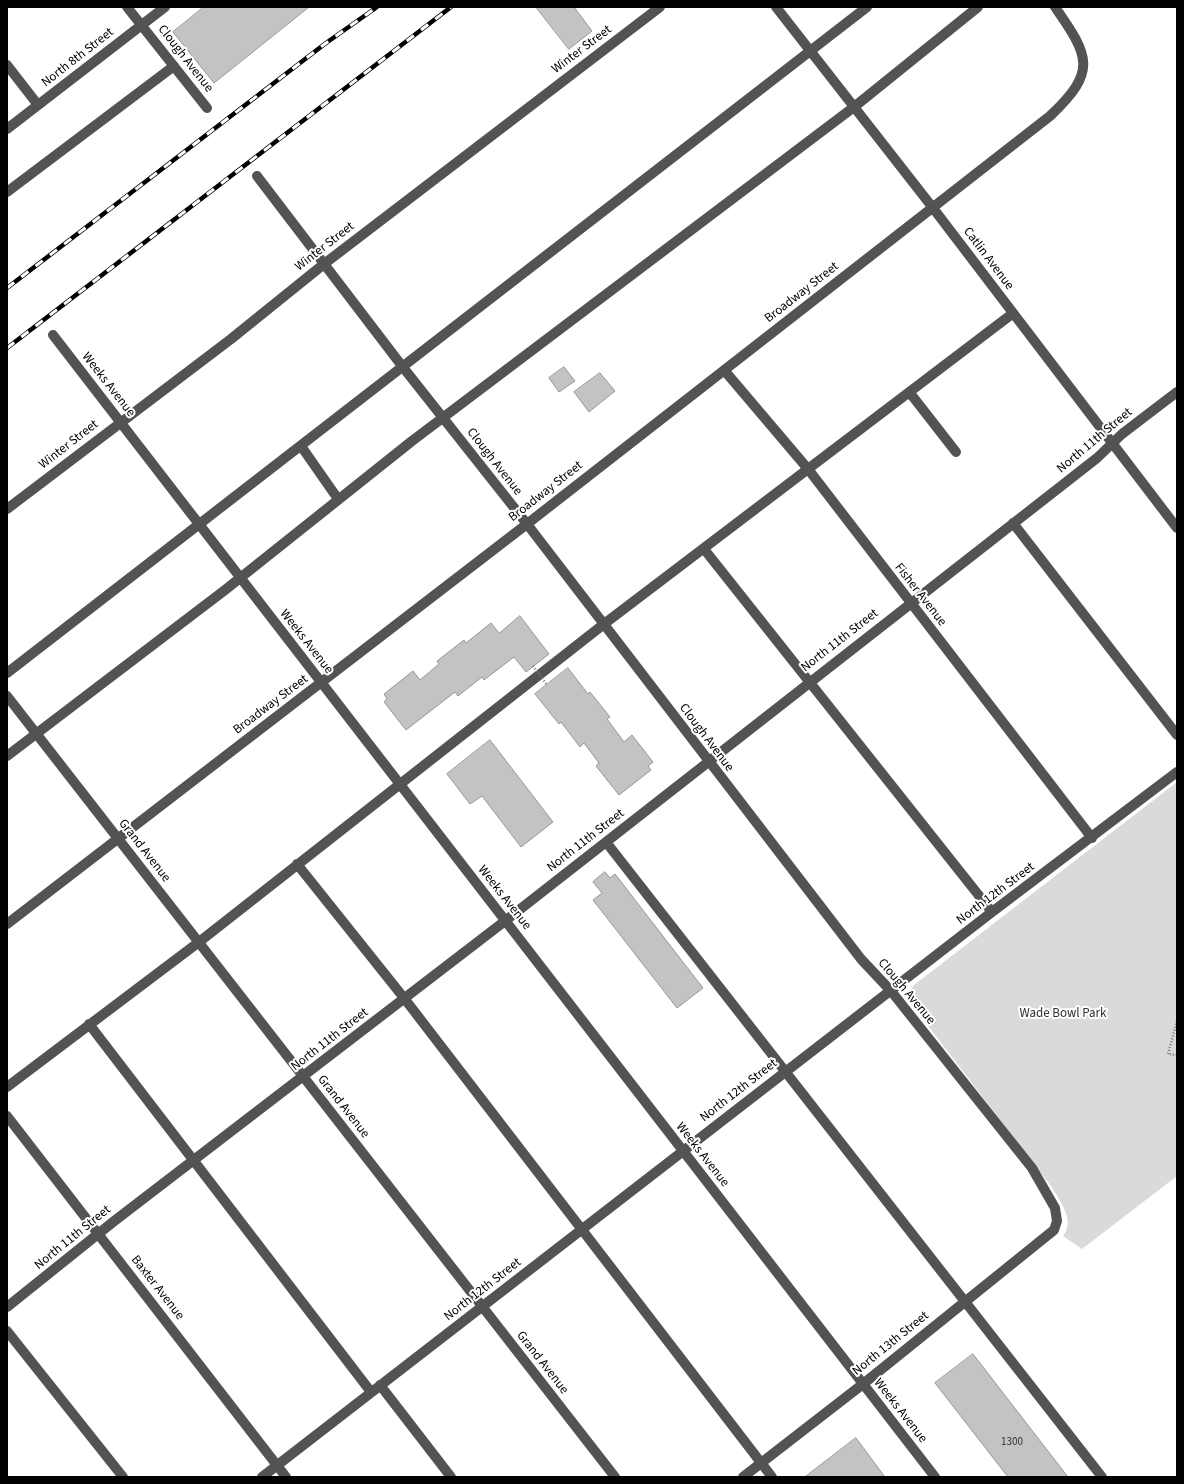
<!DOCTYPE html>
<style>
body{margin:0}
#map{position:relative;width:1184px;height:1484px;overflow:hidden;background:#fff;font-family:"Source Sans 3",sans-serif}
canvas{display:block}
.frame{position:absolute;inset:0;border:8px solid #000;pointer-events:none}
</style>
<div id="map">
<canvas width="1184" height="1484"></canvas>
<div class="frame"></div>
</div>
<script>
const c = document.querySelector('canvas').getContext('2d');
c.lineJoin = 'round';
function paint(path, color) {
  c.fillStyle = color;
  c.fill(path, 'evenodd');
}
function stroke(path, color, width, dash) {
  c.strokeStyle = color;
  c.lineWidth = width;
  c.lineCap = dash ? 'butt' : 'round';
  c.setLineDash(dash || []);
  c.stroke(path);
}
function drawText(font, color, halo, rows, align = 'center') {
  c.font = font + ' "Source Sans 3",sans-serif';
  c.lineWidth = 4;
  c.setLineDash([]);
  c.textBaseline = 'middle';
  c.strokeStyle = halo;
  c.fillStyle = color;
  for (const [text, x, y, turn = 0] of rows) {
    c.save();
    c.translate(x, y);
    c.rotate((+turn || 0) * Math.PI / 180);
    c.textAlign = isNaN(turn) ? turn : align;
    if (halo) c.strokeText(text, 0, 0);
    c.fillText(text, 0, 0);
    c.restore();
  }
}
const green = new Path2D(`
 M 1177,782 L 1177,1176 L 1082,1249 L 1063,1236 C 1076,1220 1059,1200 1051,1186 L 912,1005 L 909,992 L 914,985 Z`);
const building = new Path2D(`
 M 204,7 L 309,7 L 214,83 L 173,32 Z
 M 536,7 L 574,7 L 592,31 L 569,49 Z
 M 564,367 L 575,381 L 559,392 L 549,378 Z
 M 600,373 L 615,391 L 589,412 L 574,392 Z
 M 520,616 L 549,654 L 526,672 L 514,657 L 484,680 L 482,677 L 458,696 L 455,692 L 406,730 L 384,702 L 387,699 L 384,694 L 413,671 L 420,680 L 439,664 L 437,661 L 464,640 L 466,643 L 491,623 L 499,633 Z
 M 568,668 L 588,694 L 590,692 L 610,717 L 607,719 L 624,742 L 632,735 L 653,762 L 648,766 L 651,770 L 619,795 L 596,766 L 599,763 L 584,743 L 580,747 L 561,722 L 559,724 L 535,694 Z
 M 490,740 L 553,822 L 521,847 L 482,796 L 470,804 L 447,774 Z
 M 605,872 L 610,878 L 615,874 L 703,988 L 677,1008 L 593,900 L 602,893 L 593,882 Z
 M 973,1354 L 1068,1477 L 1008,1477 L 935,1383 Z
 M 856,1438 L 885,1477 L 805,1477 Z`);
const path = new Path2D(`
 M 1177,1021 L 1168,1054 L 1177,1055`);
const minor = new Path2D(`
 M 127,7 L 207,108
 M 776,7 L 933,208 L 1177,528
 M 7,65 L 38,105
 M 7,129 L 165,7
 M 257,176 L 402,366 L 527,524 L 861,959 L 891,991 L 1032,1168 L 1055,1208 L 1057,1221 L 1054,1230 L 863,1384 L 743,1477
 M 7,192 L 174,66
 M 53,335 L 935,1477
 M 724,370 L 808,469 L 1092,838
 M 910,393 L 956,452
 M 301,446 L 338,499
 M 7,509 L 231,339 L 324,264 L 660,7
 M 1013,523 L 1177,735
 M 704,549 L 992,912
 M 7,673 L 867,7
 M 7,696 L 615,1477
 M 7,756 L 225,590 L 412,441 L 854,107 L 978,7
 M 606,842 L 1102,1477
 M 297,864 L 404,998 L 772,1477
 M 7,924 L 527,524 L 1050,116 C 1098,71 1089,56 1055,7
 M 89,1024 L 371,1392
 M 7,1087 L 199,942 L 604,624 L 1012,314
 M 7,1116 L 286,1477
 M 7,1307 L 113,1222 L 505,921 L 1097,458 L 1122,434 L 1177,392
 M 7,1331 L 123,1477
 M 380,1385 L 451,1477
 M 262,1477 L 992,912 L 1177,772`);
const rail = new Path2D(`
 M 7,288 L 326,43 L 377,7
 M 7,348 L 451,7`);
const pathBridge = new Path2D(`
 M 533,666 L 547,685`);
const numberNames = [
 ["1300",1012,1443]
];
const streetNames = [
 ["Winter Street",582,50,-37],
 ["North 8th Street",78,58,-38],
 ["Clough Avenue",185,59,52],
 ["Winter Street",325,247,-38],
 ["Catlin Avenue",988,259,53],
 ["Broadway Street",802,293,-38],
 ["Weeks Avenue",108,385,52],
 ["North 11th Street",1095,441,-40],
 ["Winter Street",69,445,-38],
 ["Clough Avenue",494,462,52],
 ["Broadway Street",546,492,-38],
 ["Fisher Avenue",920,595,52],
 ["North 11th Street",840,641,-38],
 ["Weeks Avenue",306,642,52],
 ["Broadway Street",271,705,-37],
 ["Clough Avenue",706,738,53],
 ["North 11th Street",586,841,-38],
 ["Grand Avenue",144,851,52],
 ["North 12th Street",996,894,-37],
 ["Weeks Avenue",504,898,52],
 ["Clough Avenue",906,992,50],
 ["North 11th Street",330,1040,-38],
 ["North 12th Street",739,1091,-38],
 ["Grand Avenue",343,1107,52],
 ["Weeks Avenue",702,1155,52],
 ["North 11th Street",73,1238,-39],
 ["Baxter Avenue",157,1288,52],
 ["North 12th Street",483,1290,-38],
 ["North 13th Street",891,1344,-39],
 ["Grand Avenue",542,1363,52],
 ["Weeks Avenue",900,1411,52]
];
const parkNames = [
 ["Wade Bowl Park",1063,1014]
];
paint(green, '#dadada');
paint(building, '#c3c3c3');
stroke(building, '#979797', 1);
stroke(path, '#757575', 2.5, [1, 2]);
stroke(minor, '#535353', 10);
stroke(rail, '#000', 4.5);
stroke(rail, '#fff', 3, [9]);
stroke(pathBridge, '#757575', 2.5, [1, 2]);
drawText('11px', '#313131', null, numberNames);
drawText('13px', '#000', '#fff', streetNames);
drawText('13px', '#313131', '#fff', parkNames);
</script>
